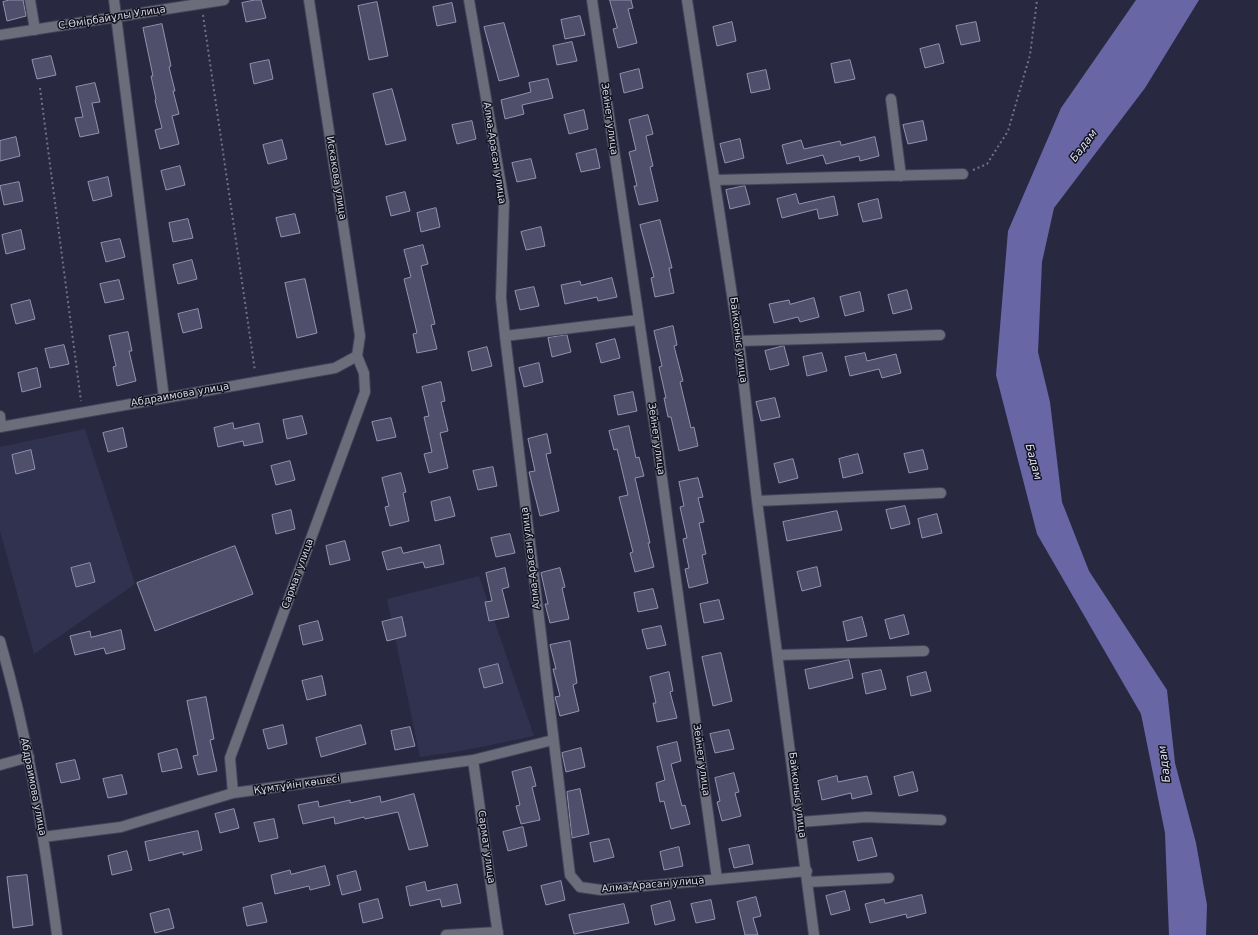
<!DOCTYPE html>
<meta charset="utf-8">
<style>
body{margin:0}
canvas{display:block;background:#282841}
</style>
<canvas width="1258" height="935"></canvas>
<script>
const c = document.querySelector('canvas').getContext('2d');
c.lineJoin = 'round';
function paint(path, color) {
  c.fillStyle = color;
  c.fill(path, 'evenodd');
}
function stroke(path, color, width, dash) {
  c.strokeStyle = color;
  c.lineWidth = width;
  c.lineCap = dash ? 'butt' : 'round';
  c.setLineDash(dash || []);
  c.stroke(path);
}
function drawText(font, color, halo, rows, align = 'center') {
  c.font = font + ' "DejaVu Sans",sans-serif';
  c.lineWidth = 3;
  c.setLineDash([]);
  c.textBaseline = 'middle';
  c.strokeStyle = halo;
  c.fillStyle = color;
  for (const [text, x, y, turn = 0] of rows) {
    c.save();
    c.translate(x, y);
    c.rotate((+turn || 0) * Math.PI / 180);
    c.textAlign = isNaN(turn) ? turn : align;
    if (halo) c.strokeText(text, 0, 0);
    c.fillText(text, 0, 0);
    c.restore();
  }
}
const built = new Path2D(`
 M 85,429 L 135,584 L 34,654 L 0,531 L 0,447 Z
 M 479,576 L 534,736 L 461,751 L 420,757 L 387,599 Z`);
const water = new Path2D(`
 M 1136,0 L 1199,0 L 1145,88 L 1054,208 L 1042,262 L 1038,352 L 1050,402 L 1062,502 L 1089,571 L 1167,690 L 1175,763 L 1196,843 L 1207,905 L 1206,935 L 1169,935 L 1165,833 L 1141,714 L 1037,534 L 996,375 L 1008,231 L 1061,108 Z`);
const building = new Path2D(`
 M 10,0 L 23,0 L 26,16 L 7,21 L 3,2 Z
 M 255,0 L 261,0 L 266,18 L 246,22 L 242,3 Z
 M 610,0 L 631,0 L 633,8 L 628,9 L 637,43 L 618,48 L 613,29 L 617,28 Z
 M 377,2 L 388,56 L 369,60 L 358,6 Z
 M 452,3 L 456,22 L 437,26 L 433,7 Z
 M 580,16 L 585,35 L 565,39 L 561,20 Z
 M 732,22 L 736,41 L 717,46 L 713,27 Z
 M 976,22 L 980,41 L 961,45 L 956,26 Z
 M 504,23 L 519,76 L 499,81 L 484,27 Z
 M 162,24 L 171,66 L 169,67 L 175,91 L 173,91 L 179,114 L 172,116 L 179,144 L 160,149 L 155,130 L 162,128 L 155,100 L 156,99 L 151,76 L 153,76 L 143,28 Z
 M 572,42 L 577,61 L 557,65 L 553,46 Z
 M 939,44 L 944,63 L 925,68 L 920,49 Z
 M 51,56 L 56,75 L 37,79 L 32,60 Z
 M 269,60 L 273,79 L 254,84 L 250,64 Z
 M 850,60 L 855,79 L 835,83 L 831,64 Z
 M 639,69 L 643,88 L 624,93 L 620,74 Z
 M 766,70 L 770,89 L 751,93 L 747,74 Z
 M 548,79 L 553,98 L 522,105 L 524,114 L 505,119 L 501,100 L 531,92 L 529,83 Z
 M 95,83 L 100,102 L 92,103 L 99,133 L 80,137 L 75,118 L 83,117 L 76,87 Z
 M 392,89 L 406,140 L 386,145 L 373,94 Z
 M 584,110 L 588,129 L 569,134 L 564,115 Z
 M 648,115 L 653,134 L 646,136 L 653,166 L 650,167 L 658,201 L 639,205 L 634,186 L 637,186 L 629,152 L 636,150 L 629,120 Z
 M 472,121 L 476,139 L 457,144 L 452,125 Z
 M 923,121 L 927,140 L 908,144 L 903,125 Z
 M 16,137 L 20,156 L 0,161 L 0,141 Z
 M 875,137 L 879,156 L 860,161 L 859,156 L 826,164 L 823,155 L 787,164 L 782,145 L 801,140 L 804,149 L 840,141 L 841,145 Z
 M 740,139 L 744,158 L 725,163 L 720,144 Z
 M 282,140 L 287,159 L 268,164 L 263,145 Z
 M 596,149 L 600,168 L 581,172 L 576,154 Z
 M 531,159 L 536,178 L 517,182 L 512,163 Z
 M 180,166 L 185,185 L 166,190 L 161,171 Z
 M 108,177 L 112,196 L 93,201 L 88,182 Z
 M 19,182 L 23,201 L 4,205 L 0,186 Z
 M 745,186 L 750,204 L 730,209 L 726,190 Z
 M 405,192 L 410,211 L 391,216 L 386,197 Z
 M 796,194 L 799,204 L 834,196 L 838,215 L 819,219 L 817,209 L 782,218 L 777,199 Z
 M 878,199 L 882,218 L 863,222 L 858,204 Z
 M 436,208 L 440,227 L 421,232 L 417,213 Z
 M 295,214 L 300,233 L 281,237 L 276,218 Z
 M 188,219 L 193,238 L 173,242 L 169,223 Z
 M 660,220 L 672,268 L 669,268 L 674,293 L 655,297 L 651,278 L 654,277 L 640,225 Z
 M 541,227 L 545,246 L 526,250 L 521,232 Z
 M 21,230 L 25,249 L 6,254 L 2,235 Z
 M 120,239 L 125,257 L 106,262 L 101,243 Z
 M 423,245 L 428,264 L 421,266 L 435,324 L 431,325 L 437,349 L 417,353 L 413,334 L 417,333 L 404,279 L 411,277 L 404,250 Z
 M 192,260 L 197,279 L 178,284 L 173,265 Z
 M 612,278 L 617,297 L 598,301 L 597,297 L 565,304 L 561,285 L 580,281 L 581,285 Z
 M 305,279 L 317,333 L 297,338 L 285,283 Z
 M 119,280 L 124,299 L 105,303 L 100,284 Z
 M 534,287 L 539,306 L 520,310 L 515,291 Z
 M 907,290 L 912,309 L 893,314 L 888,295 Z
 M 860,292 L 864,311 L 845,316 L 840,297 Z
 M 814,298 L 819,317 L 800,322 L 798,317 L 774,323 L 769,304 L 789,300 L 790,304 Z
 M 30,300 L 35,319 L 16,324 L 11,305 Z
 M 198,309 L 202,328 L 183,333 L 178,314 Z
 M 673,326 L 677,345 L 674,346 L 683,381 L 680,382 L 691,428 L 694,427 L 698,446 L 679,451 L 671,417 L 668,417 L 664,398 L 666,398 L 659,367 L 662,366 L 654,331 Z
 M 128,332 L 132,351 L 129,351 L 136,381 L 117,386 L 113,367 L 116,366 L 109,336 Z
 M 567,335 L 571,352 L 552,357 L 548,338 Z
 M 615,339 L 620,358 L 601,363 L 596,344 Z
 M 64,345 L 69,364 L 50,368 L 45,349 Z
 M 784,346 L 789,365 L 770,370 L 765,351 Z
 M 487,347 L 492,366 L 472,371 L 468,352 Z
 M 822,353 L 827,371 L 807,376 L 803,357 Z
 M 865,353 L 867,361 L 896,354 L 901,373 L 882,378 L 879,369 L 850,376 L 845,357 Z
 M 539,363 L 543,382 L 524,387 L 519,368 Z
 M 37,368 L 41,387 L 22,392 L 18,373 Z
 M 441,382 L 445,401 L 441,402 L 448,431 L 440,433 L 448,468 L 429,473 L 424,454 L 432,452 L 424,417 L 429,416 L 422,387 Z
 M 633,392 L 637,411 L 618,415 L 614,396 Z
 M 775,398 L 780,417 L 761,421 L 756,402 Z
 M 302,416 L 307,434 L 287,439 L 283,420 Z
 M 391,418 L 396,437 L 377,441 L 372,422 Z
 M 233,423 L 234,429 L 259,423 L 263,442 L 244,446 L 243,441 L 218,447 L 214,428 Z
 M 629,426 L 636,458 L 639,457 L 644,476 L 635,478 L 650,543 L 648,543 L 654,567 L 635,572 L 630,553 L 633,552 L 619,497 L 628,495 L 617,449 L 614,450 L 609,431 Z
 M 123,428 L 127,447 L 108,452 L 103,433 Z
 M 547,434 L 551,453 L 546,454 L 559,511 L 540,516 L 529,472 L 535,471 L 528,439 Z
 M 31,450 L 35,469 L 16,474 L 12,455 Z
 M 923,450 L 928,469 L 909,473 L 904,454 Z
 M 858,454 L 863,473 L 843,478 L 839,459 Z
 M 793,459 L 798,478 L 779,483 L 774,464 Z
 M 290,461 L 295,480 L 276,485 L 271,466 Z
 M 493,467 L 497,486 L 478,490 L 473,471 Z
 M 401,473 L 406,492 L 403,493 L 409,521 L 390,526 L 385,507 L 389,506 L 382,478 Z
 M 698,478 L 703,497 L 698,498 L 704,522 L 699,523 L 706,554 L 702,555 L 708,583 L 689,588 L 685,569 L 689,568 L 683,539 L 687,538 L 680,507 L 684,506 L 679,482 Z
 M 450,497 L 455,516 L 435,521 L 431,502 Z
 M 905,506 L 910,524 L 891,529 L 886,510 Z
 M 291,510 L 295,529 L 276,534 L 272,515 Z
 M 837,511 L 842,530 L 787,541 L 783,522 Z
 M 937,514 L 942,533 L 922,538 L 918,519 Z
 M 510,534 L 515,553 L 496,557 L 491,538 Z
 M 345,541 L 350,560 L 330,565 L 326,546 Z
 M 440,545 L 444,564 L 425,568 L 423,562 L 387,570 L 382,552 L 401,547 L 403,553 Z
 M 235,546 L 253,594 L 155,631 L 137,583 Z
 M 90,563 L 95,582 L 76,587 L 71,568 Z
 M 817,567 L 821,586 L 802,591 L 797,572 Z
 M 505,568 L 509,587 L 502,589 L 509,617 L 489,621 L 485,602 L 492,601 L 486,573 Z
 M 560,568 L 565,587 L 562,588 L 569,619 L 550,623 L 545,604 L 548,604 L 541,573 Z
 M 653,589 L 658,608 L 638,612 L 634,593 Z
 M 719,600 L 724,619 L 704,623 L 700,604 Z
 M 904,615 L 909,634 L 890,639 L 885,620 Z
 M 402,617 L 406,636 L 387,641 L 382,622 Z
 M 862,617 L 867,636 L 847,641 L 843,622 Z
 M 318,621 L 323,640 L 303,645 L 299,626 Z
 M 661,626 L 666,645 L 647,649 L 642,630 Z
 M 121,630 L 125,649 L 106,654 L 104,648 L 75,655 L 70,636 L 90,631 L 91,637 Z
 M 570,641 L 577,683 L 573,685 L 579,711 L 560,716 L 555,697 L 560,696 L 553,669 L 556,669 L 550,645 Z
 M 721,653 L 732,701 L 713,706 L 702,657 Z
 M 849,660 L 853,678 L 809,689 L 805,670 Z
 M 498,664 L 503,683 L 484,688 L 479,669 Z
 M 881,670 L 886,689 L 866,694 L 862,674 Z
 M 669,672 L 673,691 L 670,692 L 677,718 L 657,722 L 653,703 L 656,703 L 650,677 Z
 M 926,672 L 931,691 L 911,696 L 907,677 Z
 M 322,676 L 326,695 L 307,700 L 302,681 Z
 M 206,697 L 214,739 L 210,740 L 217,771 L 198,775 L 193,756 L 198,755 L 187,701 Z
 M 283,725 L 287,744 L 268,749 L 263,730 Z
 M 361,725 L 366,744 L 321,757 L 316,738 Z
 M 410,727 L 415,746 L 395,750 L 391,731 Z
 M 729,730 L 734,749 L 715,753 L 710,734 Z
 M 677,742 L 681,761 L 671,764 L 682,806 L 685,805 L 690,824 L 671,829 L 664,801 L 660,802 L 656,783 L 665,780 L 657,747 Z
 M 581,748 L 585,767 L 566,772 L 562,753 Z
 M 177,749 L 182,768 L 162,772 L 158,754 Z
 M 75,760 L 80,779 L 61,783 L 56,764 Z
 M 531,767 L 536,786 L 532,787 L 540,820 L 521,824 L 516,806 L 520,805 L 512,772 Z
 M 913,772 L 918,791 L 899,796 L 894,777 Z
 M 734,773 L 739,792 L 735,793 L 741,816 L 722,821 L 717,802 L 720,801 L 715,778 Z
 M 122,775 L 127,794 L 108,798 L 103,779 Z
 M 837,776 L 838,782 L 867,776 L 872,794 L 852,799 L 851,793 L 822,800 L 818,781 Z
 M 580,789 L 589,834 L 572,838 L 567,792 Z
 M 414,794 L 428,846 L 409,850 L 398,812 L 365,819 L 364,817 L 335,824 L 334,817 L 303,824 L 298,805 L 318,801 L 319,807 L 350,800 L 350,803 L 380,796 L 381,802 Z
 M 234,809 L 239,828 L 220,833 L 215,814 Z
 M 274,819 L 278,838 L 259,842 L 254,823 Z
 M 523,827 L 527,846 L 508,851 L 503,832 Z
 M 198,831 L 202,850 L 183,855 L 183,852 L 149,861 L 145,842 Z
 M 872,838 L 877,856 L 858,861 L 853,842 Z
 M 609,839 L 614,857 L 594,862 L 590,843 Z
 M 749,845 L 753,864 L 734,868 L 729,849 Z
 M 679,847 L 683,866 L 664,870 L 660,852 Z
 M 127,851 L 132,870 L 112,875 L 108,856 Z
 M 325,866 L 330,885 L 310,890 L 309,886 L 275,894 L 271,875 L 290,870 L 291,874 Z
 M 356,871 L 361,890 L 342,895 L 337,876 Z
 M 27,875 L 33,925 L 13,928 L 7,877 Z
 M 561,881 L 565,900 L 546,905 L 541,886 Z
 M 425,882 L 427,891 L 457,884 L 461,903 L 442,907 L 440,899 L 410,906 L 406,887 Z
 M 845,891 L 850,910 L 831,915 L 826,896 Z
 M 922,895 L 926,913 L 907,918 L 906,914 L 870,923 L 865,904 L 884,899 L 885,903 Z
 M 756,897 L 761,916 L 753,918 L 758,935 L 745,935 L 737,902 Z
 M 378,899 L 383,918 L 363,923 L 359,904 Z
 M 711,900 L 715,919 L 696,923 L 691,904 Z
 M 670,901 L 675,920 L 655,925 L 651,906 Z
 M 262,903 L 267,922 L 247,926 L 243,908 Z
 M 624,904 L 629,923 L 574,934 L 569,915 Z
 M 169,909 L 174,928 L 155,933 L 150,914 Z`);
const path = new Path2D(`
 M 203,15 L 255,371
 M 40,88 L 81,401
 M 973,170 L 987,164 L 1008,131 L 1030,55 L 1037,0`);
const minor = new Path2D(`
 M 30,0 L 35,30
 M 114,0 L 164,398
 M 309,0 L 360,336 L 357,356
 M 469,0 L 504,202 L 501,298 L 505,336 L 570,875 L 580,887 L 601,890 L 807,871
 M 592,0 L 657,442 L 717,879
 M 687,0 L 739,341 L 757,501 L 814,935
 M 0,35 L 224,0
 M 891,99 L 901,176
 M 716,180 L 963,174
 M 505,336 L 638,320
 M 739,341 L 940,335
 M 0,416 L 1,427
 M 0,427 L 335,368 L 357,356
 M 757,501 L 941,493
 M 0,641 C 28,737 44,836 57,935
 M 779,655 L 924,651
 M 473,760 L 498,935
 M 0,765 L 29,757
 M 233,793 L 230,758 L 365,392 L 364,373 L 357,356
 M 800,822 L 866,817 L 941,820
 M 43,837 L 121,827 L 233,793 L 473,760 L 553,740
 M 808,882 L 889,878
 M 446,935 L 498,932`);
const streetNames = [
 ["С.Өмірбайұлы Улица",112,18,-9],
 ["Зейнет улица",609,119,82],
 ["Алма-Арасан улица",494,153,81],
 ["Искакова улица",336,178,81],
 ["Байконыс улица",738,340,83],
 ["Абдраимова улица",180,395,-10],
 ["Зейнет улица",656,439,82],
 ["Алма-Арасан улица",531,558,-97],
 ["Сармат улица",298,574,-70],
 ["Зейнет улица",701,760,82],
 ["Құмтұйiн көшесі",297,785,-8],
 ["Абдраимова улица",33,787,79],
 ["Байконыс улица",797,795,83],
 ["Сармат улица",486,847,82],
 ["Алма-Арасан улица",653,885,-5]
];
const waterNames = [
 ["Бадам",1084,146,-53],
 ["Бадам",1033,462,75],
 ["Бадам",1165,764,-97]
];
paint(built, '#313150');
paint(water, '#6866a5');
paint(building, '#4f4f6b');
stroke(building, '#9192b1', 1);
stroke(minor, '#43435b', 12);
stroke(path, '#717187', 2, [2, 3]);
stroke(minor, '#6c6d7a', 10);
drawText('10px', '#d3d3e4', '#12121e', streetNames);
drawText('italic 11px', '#dddef1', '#12121e', waterNames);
</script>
